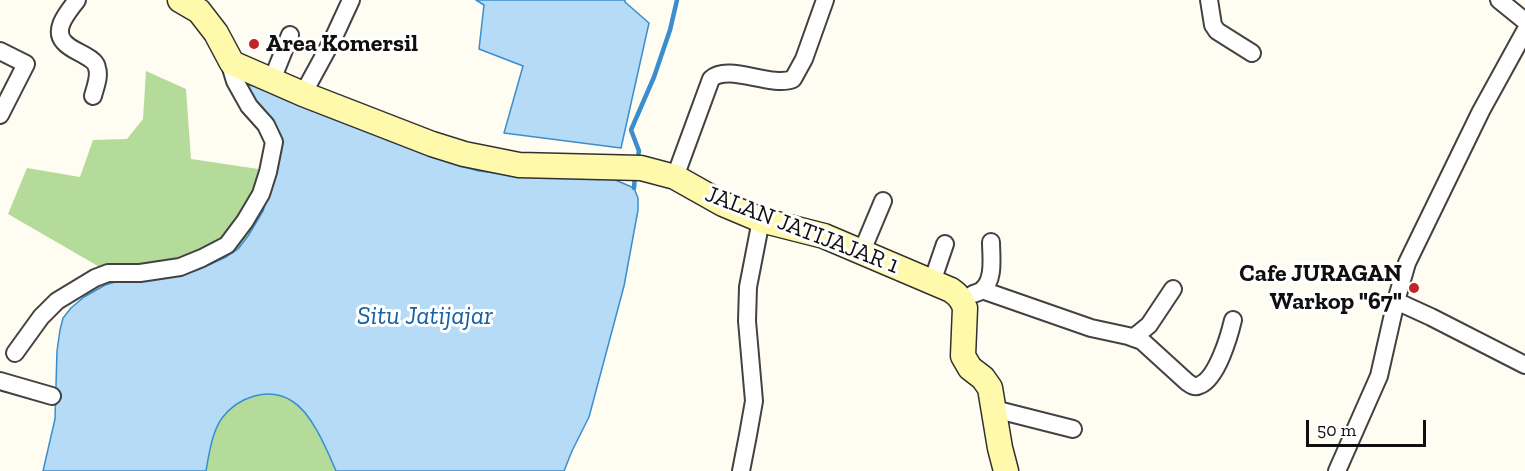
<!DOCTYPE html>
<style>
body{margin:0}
#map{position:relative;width:1525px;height:471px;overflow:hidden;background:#fffdf1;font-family:"Zilla Slab",serif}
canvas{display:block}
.scale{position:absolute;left:1306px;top:420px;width:120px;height:27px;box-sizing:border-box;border:3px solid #0f0f0f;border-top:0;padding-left:8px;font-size:18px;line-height:21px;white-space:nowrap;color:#0f0f0f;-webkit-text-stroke:4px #fff;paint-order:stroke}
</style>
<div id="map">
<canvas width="1525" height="471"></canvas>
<div class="scale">50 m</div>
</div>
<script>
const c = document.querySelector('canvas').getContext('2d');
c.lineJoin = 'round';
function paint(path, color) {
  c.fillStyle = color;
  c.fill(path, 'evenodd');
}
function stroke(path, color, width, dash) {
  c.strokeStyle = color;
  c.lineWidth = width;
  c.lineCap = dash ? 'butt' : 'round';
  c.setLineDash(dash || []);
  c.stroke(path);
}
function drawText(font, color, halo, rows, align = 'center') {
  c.font = font + ' "Zilla Slab",serif';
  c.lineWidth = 6;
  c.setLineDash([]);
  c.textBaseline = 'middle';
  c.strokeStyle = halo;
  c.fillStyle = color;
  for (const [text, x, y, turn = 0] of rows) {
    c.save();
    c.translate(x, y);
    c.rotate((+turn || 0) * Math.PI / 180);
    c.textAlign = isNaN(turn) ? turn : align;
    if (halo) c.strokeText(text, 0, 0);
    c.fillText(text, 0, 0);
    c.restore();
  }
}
const forest = new Path2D(`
 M 146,71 L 186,89 L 191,159 L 272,171 L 268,195 L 263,211 L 255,226 L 238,249 L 226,257 L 202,268 L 185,274 L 122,280 L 8,214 L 27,168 L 80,177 L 93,140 L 127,139 L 143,119 Z
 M 257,394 C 263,394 270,393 276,394 C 308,399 325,445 336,471 L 206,471 C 210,446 215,417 239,402 C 244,399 251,397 257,394 Z`);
const water = new Path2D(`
 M 476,0 L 625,0 L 625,2 L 649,23 L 621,148 L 504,133 L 523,66 L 479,49 L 484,5 Z
 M 246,85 L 255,86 L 460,166 L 479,171 L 505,174 L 613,179 L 634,188 L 638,198 L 638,210 L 624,286 L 589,417 L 572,451 L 564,471 L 336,471 C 327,450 312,413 292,401 C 269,386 238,397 222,418 C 212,432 209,454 206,471 L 43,471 L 55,419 L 57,351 L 60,330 L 63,318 L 71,308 L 84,297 L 105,285 L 122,280 L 185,274 L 202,268 L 226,257 L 238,249 L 248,236 L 263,211 L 268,195 L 275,155 Z`);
const stream = new Path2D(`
 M 637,161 L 639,151 L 631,130 L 654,77 L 670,30 L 677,0
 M 634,188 L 635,175`);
const street = new Path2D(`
 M 77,0 C 69,11 52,29 64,42 C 69,48 77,51 84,55 C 89,58 96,61 97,68 C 100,76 95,88 93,96
 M 1209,0 L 1213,25 L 1217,31 L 1252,53
 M 1499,0 L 1525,21
 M 0,51 L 26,64 L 0,115
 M 272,80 L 290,35
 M 303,94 L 333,39 L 351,0
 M 675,177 L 711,79 C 728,63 771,88 793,79 L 804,59 L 825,0
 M 862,251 L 883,201
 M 932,282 L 945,244
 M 982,290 L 1091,328 L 1128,336 L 1142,341 L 1187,382 C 1191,385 1195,388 1200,385 C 1217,378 1229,337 1233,320
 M 973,294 C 976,293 980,292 982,290 C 995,280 991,256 991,242
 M 1396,301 L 1431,317 L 1525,365
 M 1133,338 L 1149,325 L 1173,289
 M 15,353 L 41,317 L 57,301 L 95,278 L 108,273 L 140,273 L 180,267 L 202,258 L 227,245 L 245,221 L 261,194 L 268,172 L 274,142 L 266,125 L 249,106 L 235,81 L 231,68 L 232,63
 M 0,381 L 52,396
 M 994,409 L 1073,429
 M 741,471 L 748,435 L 754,401 L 747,321 L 748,287 L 761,220
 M 1337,471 L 1379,376 L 1396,301 L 1407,263 L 1481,111 L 1525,31`);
const secondary = new Path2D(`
 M 180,0 L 199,11 L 216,33 L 232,63 L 303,94 L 432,144 L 464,154 L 519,165 L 641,168 L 675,177 L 723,204 L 761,220 L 824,236 L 951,290 C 958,295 962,299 965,308 L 963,356 L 970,368 L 983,378 L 990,388 L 1000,448 L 1006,471`);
const markers = [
 [254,44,6,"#c12526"],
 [1414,288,6,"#c12526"]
];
const poiNames = [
 ["Area Komersil",266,44],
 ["Cafe JURAGAN",1402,274,"right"],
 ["Warkop \"67\"",1402,302,"right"]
];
const streetNames = [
 ["JALAN JATIJAJAR 1",802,230,21]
];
const waterNames = [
 ["Situ Jatijajar",425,317]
];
paint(forest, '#b4db99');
paint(water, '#b5dbf7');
stroke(water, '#3b8ece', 1.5);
stroke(stream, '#3b8ece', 4.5);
stroke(street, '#424242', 20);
stroke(secondary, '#313131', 27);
stroke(street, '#fff', 16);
stroke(secondary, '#fff9ac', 24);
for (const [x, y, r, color] of markers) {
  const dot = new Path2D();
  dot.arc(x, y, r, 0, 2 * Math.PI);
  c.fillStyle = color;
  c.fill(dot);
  stroke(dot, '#fff', 2);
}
drawText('bold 24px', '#0f0f0f', '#fff', poiNames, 'left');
drawText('24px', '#0f0f0f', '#fff', streetNames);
drawText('italic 26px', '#1660a3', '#fff', waterNames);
</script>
